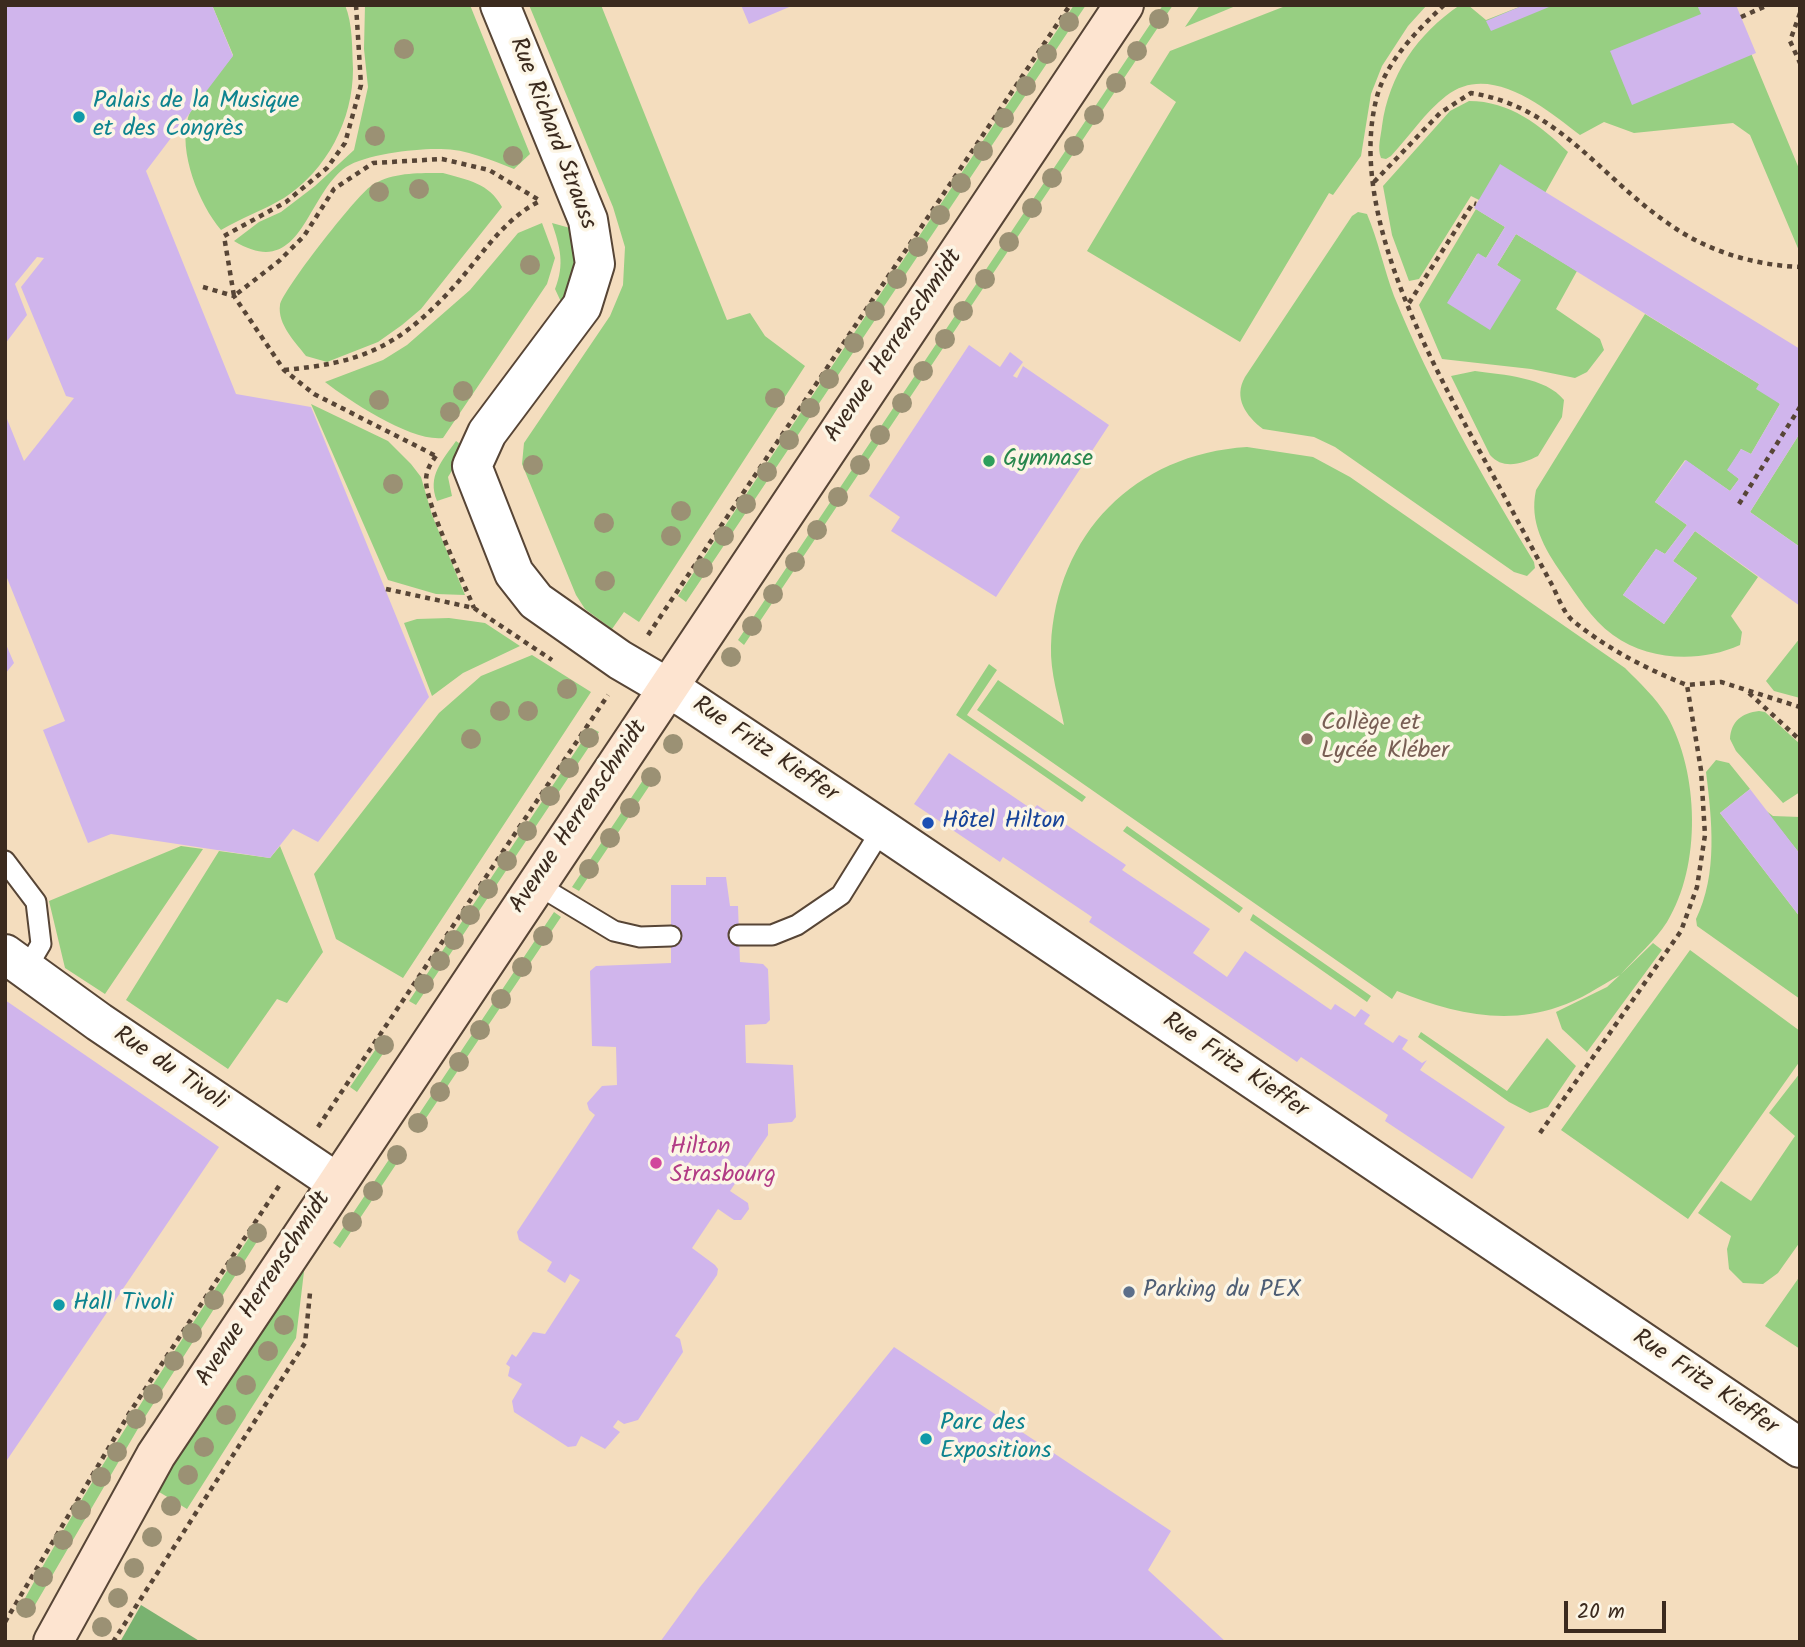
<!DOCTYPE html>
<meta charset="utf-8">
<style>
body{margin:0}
#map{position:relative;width:1805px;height:1647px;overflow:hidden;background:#f4ddbe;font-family:Kalam,sans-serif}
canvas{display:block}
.frame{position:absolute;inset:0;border:7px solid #3b2a1e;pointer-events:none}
.scale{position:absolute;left:1564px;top:1601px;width:102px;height:32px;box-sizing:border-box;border:4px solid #3b2a1e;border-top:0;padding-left:9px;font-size:21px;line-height:24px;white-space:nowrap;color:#3b2a1e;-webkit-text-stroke:5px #fcf5e5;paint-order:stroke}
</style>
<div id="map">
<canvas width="1805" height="1647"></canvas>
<div class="frame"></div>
<div class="scale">20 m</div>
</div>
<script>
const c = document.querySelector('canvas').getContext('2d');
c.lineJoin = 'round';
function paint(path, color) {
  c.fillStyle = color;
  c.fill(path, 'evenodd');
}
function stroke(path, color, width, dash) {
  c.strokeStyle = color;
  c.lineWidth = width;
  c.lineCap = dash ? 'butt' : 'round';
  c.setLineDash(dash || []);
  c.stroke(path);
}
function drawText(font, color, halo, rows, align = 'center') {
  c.font = font + ' Kalam,sans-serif';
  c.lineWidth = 7;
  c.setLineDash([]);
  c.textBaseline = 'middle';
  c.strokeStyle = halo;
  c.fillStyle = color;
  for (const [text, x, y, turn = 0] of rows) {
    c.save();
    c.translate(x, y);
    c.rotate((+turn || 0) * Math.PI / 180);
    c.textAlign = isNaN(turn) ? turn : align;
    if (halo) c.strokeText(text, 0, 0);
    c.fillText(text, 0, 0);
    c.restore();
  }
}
const green = new Path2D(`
 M 212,5 L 345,5 C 353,24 352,49 353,69 C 353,120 327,170 284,198 C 264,210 241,218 221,230 C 199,204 178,152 188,118 C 191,105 224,68 233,55 Z
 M 365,5 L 470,5 L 530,154 L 514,169 C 491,160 466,149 441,149 C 418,148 366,154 346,167 C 305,196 302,282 234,241 L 259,222 L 281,212 L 315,186 L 354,150 L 368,87 L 364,49 Z
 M 529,5 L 601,5 L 727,320 L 750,313 L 765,336 L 805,366 L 639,622 L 624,612 L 612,629 L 585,609 L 576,595 L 522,464 L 524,443 L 610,316 L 623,285 L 625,247 L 613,207 Z
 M 1074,5 L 1086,5 L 686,602 L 678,596 Z
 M 1163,5 L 1173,5 L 744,645 L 738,640 Z
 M 1200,5 L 1238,5 L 1185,27 Z
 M 1288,5 L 1427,5 L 1408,26 L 1382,66 L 1371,94 L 1361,156 L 1333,195 L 1329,193 L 1240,342 L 1087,251 L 1176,102 L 1150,83 L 1170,51 Z
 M 1460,5 L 1468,5 L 1486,20 L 1524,5 L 1731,5 L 1800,171 L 1800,253 L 1750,135 L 1733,123 L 1634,133 L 1604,122 L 1580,135 C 1546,109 1490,61 1446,96 C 1425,112 1409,137 1391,156 L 1386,159 L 1381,158 C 1377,148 1381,136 1382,126 C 1389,75 1417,34 1460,5 Z
 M 1469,101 C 1510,101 1540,125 1568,152 L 1545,193 L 1479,200 L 1471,196 L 1419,279 L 1409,281 L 1392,235 L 1383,186 L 1450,111 Z
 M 443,173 C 468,180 489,183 502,207 L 421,309 L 402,325 L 378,342 L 327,362 L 306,356 C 296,343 277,324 280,305 C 282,291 356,196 371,186 C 391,172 419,173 443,173 Z
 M 1476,209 L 1505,227 L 1486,258 L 1477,254 L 1448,303 L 1520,280 L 1497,265 L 1516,234 L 1577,271 L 1556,309 L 1600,339 L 1604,350 L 1587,372 L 1575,378 L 1531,369 L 1442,359 L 1419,305 Z
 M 1358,212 L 1367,214 C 1378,240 1384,269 1394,296 C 1432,389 1482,476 1534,562 L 1535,568 L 1527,576 L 1514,572 L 1335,447 L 1314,437 L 1263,429 C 1246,416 1233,398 1245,377 L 1352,216 Z
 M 542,223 L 555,258 L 547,284 L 443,438 C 412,442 351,402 325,382 L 383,360 L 407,345 L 470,290 L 518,233 Z
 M 552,223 L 570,228 C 581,257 573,277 562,304 L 555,289 C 565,264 560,247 552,223 Z
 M 1645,314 L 1759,384 L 1780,404 L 1751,454 L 1741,449 L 1728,470 L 1739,479 L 1730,491 L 1685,460 L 1655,502 L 1687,525 L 1665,554 L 1656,549 L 1623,595 L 1664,624 L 1697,578 L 1673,561 L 1695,531 L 1758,577 L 1731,616 L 1742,632 L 1740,645 C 1700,663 1649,661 1613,635 C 1591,619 1577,595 1562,574 C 1544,548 1529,522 1536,490 Z
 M 1475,371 C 1503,375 1546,377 1564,400 L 1562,417 L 1538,456 C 1522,464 1503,470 1490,455 L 1451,376 Z
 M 311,404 L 388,441 L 411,464 L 421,477 L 432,515 L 465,595 L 436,594 L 388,580 Z
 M 1800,433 L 1800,547 L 1750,512 Z
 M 456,441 L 466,448 L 448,477 L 452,496 L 437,501 C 427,476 442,461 456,441 Z
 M 1247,447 L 1313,457 L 1350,477 L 1625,668 C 1640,683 1656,698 1667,716 C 1699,772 1702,866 1667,922 C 1655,941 1636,957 1621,974 L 1653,943 L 1662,950 L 1587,1052 L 1562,1029 L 1556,1012 L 1607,987 L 1620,975 C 1600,986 1581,1000 1558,1007 C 1504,1026 1448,1012 1397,991 L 1392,999 L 977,710 L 998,680 L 1064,725 C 1059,699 1050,673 1051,646 C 1056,534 1135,454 1247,447 Z
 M 449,618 L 485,623 L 520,646 L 463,673 L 432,696 L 404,623 L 417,619 Z
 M 1800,638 L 1800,698 L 1774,691 L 1766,681 Z
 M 532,655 L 591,692 L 403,978 L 336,939 L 314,874 L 439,713 L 481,676 Z
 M 989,664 L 997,670 L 967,715 L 1086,797 L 1082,802 L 956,715 Z
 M 1759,711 L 1765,712 L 1800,744 L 1800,792 L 1783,803 L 1736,751 L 1730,739 C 1731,721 1742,713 1759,711 Z
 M 591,728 L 599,732 L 416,1005 L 409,1001 Z
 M 1716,760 L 1729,763 L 1750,789 L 1720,813 L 1800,917 L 1800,999 L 1697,926 L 1696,919 C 1718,874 1712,820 1706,772 Z
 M 651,768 L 658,773 L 579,891 L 572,887 Z
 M 1765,810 L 1773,816 L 1800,817 L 1800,854 Z
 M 1127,826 L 1243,908 L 1239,913 L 1123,831 Z
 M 181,846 L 203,849 L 105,994 L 65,968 L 49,901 Z
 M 280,846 L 323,952 L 287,1003 L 277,999 L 228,1069 L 126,1000 L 219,851 L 270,858 Z
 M 554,912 L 561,917 L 418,1130 L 411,1126 Z
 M 1253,914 L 1371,996 L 1367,1002 L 1250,920 Z
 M 1690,950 L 1800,1031 L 1800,1061 L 1688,1219 L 1561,1130 Z
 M 1421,1032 L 1507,1091 L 1547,1038 L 1576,1066 L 1548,1107 L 1530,1113 L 1509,1102 L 1418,1037 Z
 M 384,1037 L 391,1042 L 357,1092 L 350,1087 Z
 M 1800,1073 L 1800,1242 L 1778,1273 L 1763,1284 L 1743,1283 L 1729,1269 L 1727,1249 L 1731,1236 L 1698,1213 L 1721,1181 L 1751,1201 L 1795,1136 L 1769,1113 Z
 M 396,1149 L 403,1154 L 340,1248 L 333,1243 Z
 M 258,1224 L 265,1229 L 143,1420 L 28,1617 L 18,1611 C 91,1477 174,1351 258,1224 Z
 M 306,1255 L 296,1338 L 187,1509 L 151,1487 Z
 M 1800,1276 L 1800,1349 L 1765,1326 Z`);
const forest = new Path2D(`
 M 141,1605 L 201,1642 L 120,1642 Z`);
const building = new Path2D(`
 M 5,5 L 212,5 L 233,56 L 146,171 L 236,394 L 311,407 L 429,697 L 318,842 L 293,829 L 270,858 L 111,834 L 88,843 L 43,730 L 65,721 L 5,573 L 5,414 L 24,461 L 74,398 L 66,396 L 21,287 L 44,258 L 37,257 L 15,284 L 27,315 L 5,344 Z
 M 741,5 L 794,5 L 749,24 Z
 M 1524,5 L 1549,7 L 1491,31 L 1486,21 Z
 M 1697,5 L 1736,5 L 1756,53 L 1632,105 L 1610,51 L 1701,14 Z
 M 1500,164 L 1800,349 L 1800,433 L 1750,512 L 1800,547 L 1800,606 L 1695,531 L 1673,561 L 1697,578 L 1664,624 L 1623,595 L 1656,549 L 1665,554 L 1687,525 L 1655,502 L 1686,460 L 1730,491 L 1739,479 L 1727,470 L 1741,449 L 1751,454 L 1780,404 L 1756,389 L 1759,384 L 1516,234 L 1497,265 L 1521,280 L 1490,330 L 1447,303 L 1478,253 L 1486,258 L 1505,227 L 1474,208 Z
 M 969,345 L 1000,367 L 1010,352 L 1023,362 L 1013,376 L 1017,378 L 1023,366 L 1109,425 L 996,597 L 891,531 L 900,517 L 869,496 Z
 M 5,642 L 14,663 L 5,674 Z
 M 949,753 L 1033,810 L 1037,805 L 1126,865 L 1122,870 L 1210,929 L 1193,953 L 1227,977 L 1245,951 L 1331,1010 L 1335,1004 L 1355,1017 L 1361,1009 L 1370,1015 L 1364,1024 L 1393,1043 L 1399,1035 L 1408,1040 L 1402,1049 L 1422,1063 L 1427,1060 L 1420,1070 L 1505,1127 L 1472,1179 L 1385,1121 L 1388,1115 L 1301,1057 L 1297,1062 L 1089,922 L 1092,917 L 1003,857 L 1000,862 L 914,804 Z
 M 1750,789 L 1800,854 L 1800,917 L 1720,813 Z
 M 706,877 L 726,877 L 730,906 L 738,906 L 740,962 L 763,964 L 768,969 L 770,1020 L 766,1024 L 745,1025 L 746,1063 L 793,1065 L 796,1117 L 792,1122 L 768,1124 L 768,1135 L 730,1191 L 748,1203 L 749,1209 L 741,1220 L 734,1220 L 718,1209 L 692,1248 L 715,1265 L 718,1269 L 717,1275 L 675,1336 L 680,1339 L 683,1352 L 638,1420 L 624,1424 L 618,1420 L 613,1427 L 620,1432 L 605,1449 L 581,1436 L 576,1446 L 568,1447 L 514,1412 L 512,1401 L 522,1384 L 508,1376 L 510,1367 L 506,1364 L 512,1354 L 516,1357 L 533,1332 L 545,1334 L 580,1280 L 570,1274 L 565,1283 L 547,1271 L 552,1262 L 519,1240 L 517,1232 L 595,1115 L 589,1110 L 587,1103 L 602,1086 L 617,1085 L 616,1047 L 592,1046 L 590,971 L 596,966 L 671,963 L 671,885 L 706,885 Z
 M 5,1000 L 219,1147 L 5,1463 Z
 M 894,1347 L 1171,1531 L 1148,1570 L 1226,1642 L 660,1642 L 700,1587 Z`);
const path = new Path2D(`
 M 356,5 L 361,85 L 345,143 L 327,168 L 286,202 L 224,236 L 234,296 L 279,261 L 304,236 L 334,189 L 373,163 L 442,159 L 489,170 L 539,200
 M 1444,5 C 1418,30 1389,58 1378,93 C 1342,216 1444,385 1501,490 C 1518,521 1534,552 1551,583 C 1557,594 1563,612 1572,620 C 1606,648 1646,669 1687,685
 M 1800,13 L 1790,41 L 1800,63
 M 1741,17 L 1768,5
 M 1374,182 L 1440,113 L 1471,93 C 1559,107 1600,177 1669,224 C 1707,251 1753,265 1800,267
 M 203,287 L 234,296 L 284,370 L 314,394 L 438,457
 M 1409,303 L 1473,203 L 1476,204
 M 284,370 C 359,363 395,349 448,293 C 479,261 500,220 542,200
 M 436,456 C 430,464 426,471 426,481 C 427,507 463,581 474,608
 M 1739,504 L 1800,407
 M 386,589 L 474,608 L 552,660
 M 648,635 L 1070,5
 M 1749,693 L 1800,740
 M 318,1127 L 608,695
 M 1540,1133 L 1681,931 L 1697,887 L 1705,835 L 1701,770 L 1687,685 L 1721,682 L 1800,707
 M 5,1622 L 130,1412 L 279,1186
 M 113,1642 L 305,1343 L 310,1293`);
const service = new Path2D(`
 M 5,861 L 36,902 L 41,944 L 25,971
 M 536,884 L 614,931 L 640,937 L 671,936
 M 739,935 L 772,935 L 797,925 L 841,895 L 882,829`);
const minor = new Path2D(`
 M 500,5 L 588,220 L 595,264 L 582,306 L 487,433 L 472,466 L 514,573 L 536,601 L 620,660 L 685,698 L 882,829 L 1800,1448
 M 5,954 L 99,1022 L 336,1182`);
const secondary = new Path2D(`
 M 53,1642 L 156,1455 L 1124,5`);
const trees = [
 [1159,19],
 [1069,22],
 [404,49],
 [1137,51],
 [1047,54],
 [1116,83],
 [1026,86],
 [1094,115],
 [1004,118],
 [375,136],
 [1074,146],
 [983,151],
 [513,156],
 [1052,178],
 [961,183],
 [419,189],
 [379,192],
 [1032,208],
 [940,215],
 [1009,242],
 [918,247],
 [530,265],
 [897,279],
 [985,279],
 [875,311],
 [963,311],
 [945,339],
 [854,343],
 [923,371],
 [829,379],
 [463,391],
 [775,398],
 [379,400],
 [902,403],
 [810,408],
 [450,412],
 [880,435],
 [789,440],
 [533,465],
 [860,465],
 [767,472],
 [393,484],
 [838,497],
 [746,504],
 [681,511],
 [604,523],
 [817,530],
 [671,536],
 [724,536],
 [795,562],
 [703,568],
 [605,581],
 [773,594],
 [752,626],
 [731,657],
 [567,689],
 [500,711],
 [528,711],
 [589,738],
 [471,739],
 [673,744],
 [569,768],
 [651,777],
 [550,796],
 [630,808],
 [527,831],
 [610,838],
 [507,861],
 [589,869],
 [488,889],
 [470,915],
 [543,936],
 [454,940],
 [440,961],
 [522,967],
 [424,984],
 [501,999],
 [480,1030],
 [384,1045],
 [459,1062],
 [440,1092],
 [418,1123],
 [397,1155],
 [373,1191],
 [352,1222],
 [257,1233],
 [236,1266],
 [214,1300],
 [284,1325],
 [192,1333],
 [268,1351],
 [174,1361],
 [246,1385],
 [153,1394],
 [226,1415],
 [136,1419],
 [204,1447],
 [117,1452],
 [188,1475],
 [101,1477],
 [171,1506],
 [81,1510],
 [152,1537],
 [63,1540],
 [134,1568],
 [43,1577],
 [118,1598],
 [26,1608],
 [102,1627]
];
const markers = [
 [79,117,7,"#0f9aa8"],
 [989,461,7,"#2e9e5b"],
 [1307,739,7,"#8d6e63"],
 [928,823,7,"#1a4fb4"],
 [656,1163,7,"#d1479c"],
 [1129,1292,7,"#5c6f8a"],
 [59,1305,7,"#0f9aa8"],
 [926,1439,7,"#0f9aa8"]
];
const cultureNames = [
 ["Palais de la Musique",93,103],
 ["et des Congrès",93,131],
 ["Hall Tivoli",73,1305],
 ["Parc des",940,1425],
 ["Expositions",940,1453]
];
const streetNames = [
 ["Rue Richard Strauss",551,134,69],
 ["Avenue Herrenschmidt",895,347,-56],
 ["Rue Fritz Kieffer",764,751,34],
 ["Avenue Herrenschmidt",580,818,-56],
 ["Rue Fritz Kieffer",1234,1067,34],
 ["Rue du Tivoli",169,1070,34],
 ["Avenue Herrenschmidt",265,1290,-57],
 ["Rue Fritz Kieffer",1704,1384,34]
];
const leisureNames = [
 ["Gymnase",1003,461]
];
const educationNames = [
 ["Collège et",1321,725],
 ["Lycée Kléber",1321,753]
];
const transitNames = [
 ["Hôtel Hilton",942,823]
];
const hotelNames = [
 ["Hilton",670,1149],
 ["Strasbourg",670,1177]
];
const serviceNames = [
 ["Parking du PEX",1143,1292]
];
paint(green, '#97cf82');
paint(forest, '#79b270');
paint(building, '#d0b5ec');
stroke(service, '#574536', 23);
stroke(minor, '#574536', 42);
stroke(secondary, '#574536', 42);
stroke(path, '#574536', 4.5, [5, 5]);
stroke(service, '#fff', 19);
stroke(minor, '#fff', 38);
stroke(secondary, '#fde4d0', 38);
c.fillStyle = '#9b9174';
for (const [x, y] of trees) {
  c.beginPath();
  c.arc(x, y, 10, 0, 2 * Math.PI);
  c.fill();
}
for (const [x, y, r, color] of markers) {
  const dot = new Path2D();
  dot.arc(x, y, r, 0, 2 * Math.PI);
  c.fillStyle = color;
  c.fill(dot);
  stroke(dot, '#fcf5e5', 2.5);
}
drawText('24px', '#0d838f', '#fcf5e5', cultureNames, 'left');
drawText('24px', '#3b2a1e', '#fcf5e5', streetNames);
drawText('24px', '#27864d', '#fcf5e5', leisureNames, 'left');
drawText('24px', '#785e54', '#fcf5e5', educationNames, 'left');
drawText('24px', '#164399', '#fcf5e5', transitNames, 'left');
drawText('24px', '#b23c85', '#fcf5e5', hotelNames, 'left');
drawText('24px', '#4e5e75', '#fcf5e5', serviceNames, 'left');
</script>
